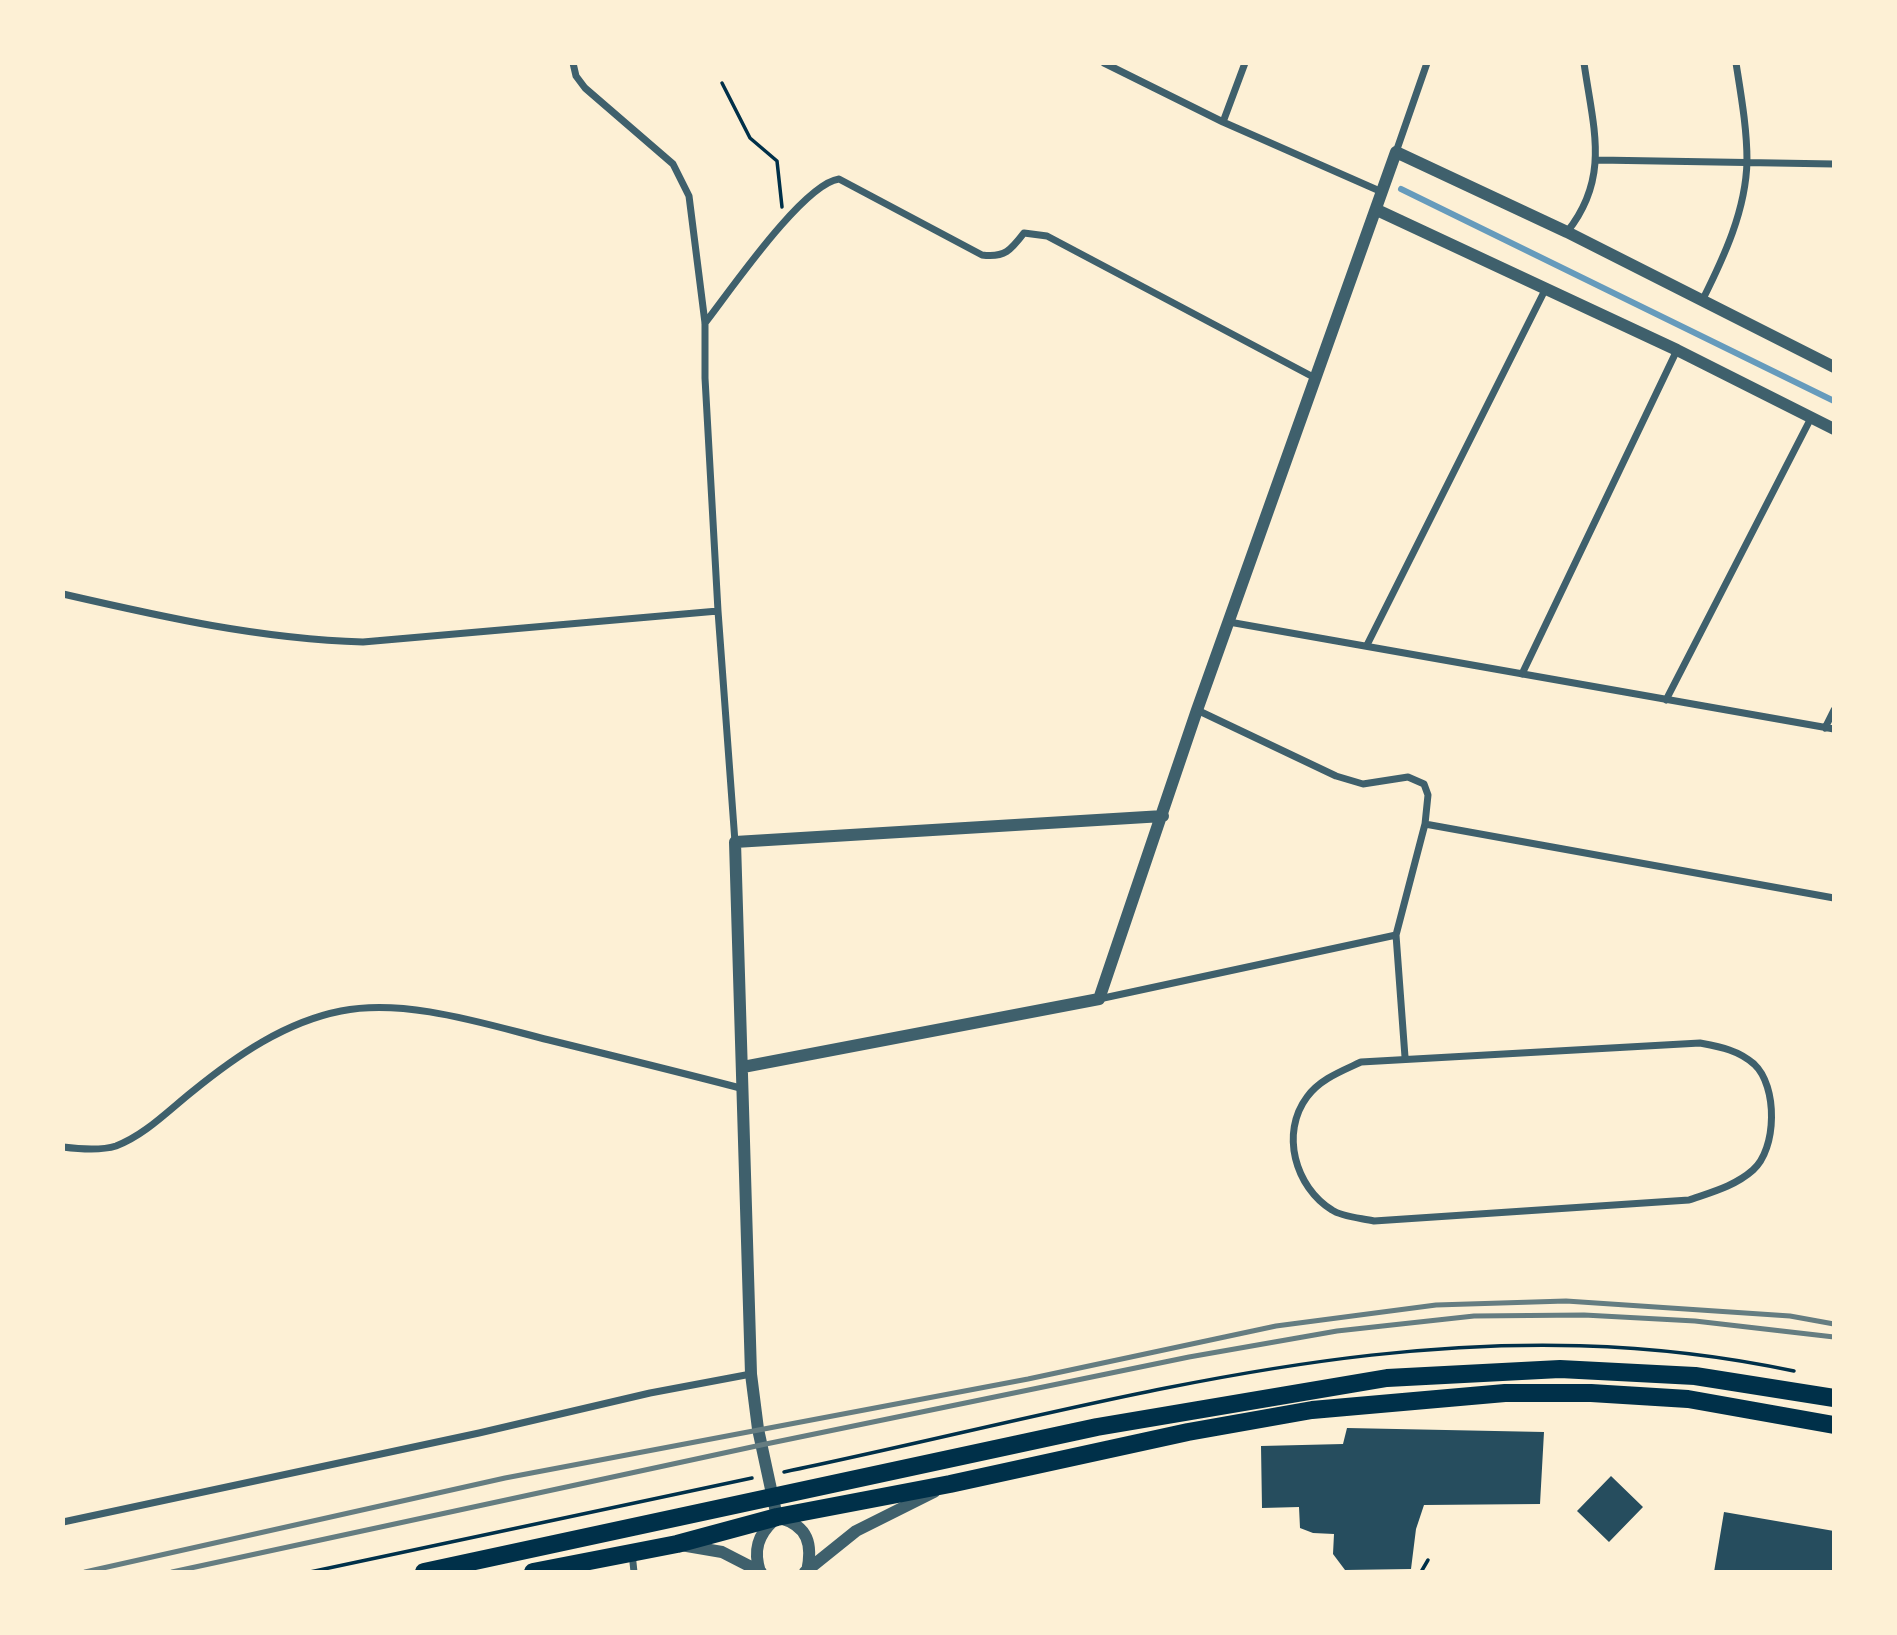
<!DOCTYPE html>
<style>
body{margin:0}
#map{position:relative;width:1897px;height:1635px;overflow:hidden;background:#fdf0d5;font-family:Literata,serif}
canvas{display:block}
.frame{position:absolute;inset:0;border:65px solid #fdf0d5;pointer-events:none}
</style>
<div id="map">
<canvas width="1897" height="1635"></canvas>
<div class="frame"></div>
</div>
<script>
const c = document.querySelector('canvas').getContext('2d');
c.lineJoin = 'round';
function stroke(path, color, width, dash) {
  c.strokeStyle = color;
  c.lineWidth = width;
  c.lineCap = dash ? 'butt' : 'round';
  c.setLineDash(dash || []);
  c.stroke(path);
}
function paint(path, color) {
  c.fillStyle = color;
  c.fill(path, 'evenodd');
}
const stream = new Path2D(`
 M 1401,189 L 1834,401`);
const building = new Path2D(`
 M 1347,1428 L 1544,1432 L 1540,1504 L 1424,1505 L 1416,1529 L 1411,1569 L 1345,1570 L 1333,1554 L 1334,1534 L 1313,1533 L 1300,1528 L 1299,1507 L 1262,1508 L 1261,1446 L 1343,1444 Z
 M 1611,1476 L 1643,1507 L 1609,1542 L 1577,1511 Z
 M 1724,1512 L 1834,1531 L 1834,1572 L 1714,1572 Z`);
const path = new Path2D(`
 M 722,83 L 750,138 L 777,161 L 782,207
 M 784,1472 C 1125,1401 1442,1296 1794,1371
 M 310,1572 L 752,1478
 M 1421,1572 L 1428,1560`);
const minor = new Path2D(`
 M 573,63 L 576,76 L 585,88 L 673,164 L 689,196 L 705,323 L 705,378 L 718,611 L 735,842
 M 1104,63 L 1223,122 L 1382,192
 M 1223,122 L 1245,63
 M 1396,152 L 1427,63
 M 1598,160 L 1834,164
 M 1567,232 C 1611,177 1593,127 1584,63
 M 1702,301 C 1724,257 1746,210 1747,161 C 1747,128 1741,95 1736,63
 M 705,323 C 730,291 803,184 839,179 L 982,255 C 1005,258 1011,250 1024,233 L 1047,236 L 1317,379
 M 63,594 C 163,617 260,639 363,642 L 718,611
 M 1229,622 L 1834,729
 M 1367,645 L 1546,288
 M 1522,674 L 1677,350
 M 1666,700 L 1811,418
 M 1197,710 L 1336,776 L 1363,784 L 1408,777 L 1424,784 L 1428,795 L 1425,824 L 1396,935 L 1405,1057
 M 1825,728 L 1834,710
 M 1425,824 L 1834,898
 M 1099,999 L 1396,935
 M 1700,1043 C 1721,1047 1738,1050 1754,1064 C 1778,1086 1777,1149 1753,1170 C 1735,1186 1712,1192 1689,1200 L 1374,1221 C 1361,1218 1342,1217 1332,1210 C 1295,1187 1280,1133 1307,1097 C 1320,1079 1342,1071 1361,1062 Z
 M 63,1147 C 79,1149 100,1151 116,1146 C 145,1135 169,1110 193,1091 C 236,1056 285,1022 341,1011 C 406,998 485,1024 549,1040 C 614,1056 679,1072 744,1089
 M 63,1522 L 479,1433 L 650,1393 L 751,1374
 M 632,1553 L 634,1572`);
const tertiary = new Path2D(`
 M 1377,210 L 1677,350 L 1834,429
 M 743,1067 L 1099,999 L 1197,710 L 1396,152 L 1567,232 L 1834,367
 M 777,1517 L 758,1429 L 751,1374 L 735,842 L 1163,816
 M 780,1518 C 808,1526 813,1544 807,1572
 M 681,1545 L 722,1552 L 761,1572
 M 760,1572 C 753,1550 758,1535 774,1520
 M 805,1572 L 856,1531 L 934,1492`);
const primary = new Path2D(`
 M 424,1572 L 1097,1427 L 1387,1378 L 1560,1369 L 1695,1376 L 1834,1398
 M 533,1572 L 677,1544 L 777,1517 L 950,1484 L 1188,1432 L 1312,1410 L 1505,1393 L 1591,1393 L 1688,1399 L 1834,1425`);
const rail = new Path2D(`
 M 85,1572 L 505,1478 L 1028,1379 L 1276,1326 L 1436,1305 L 1566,1301 L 1790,1316 L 1834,1324
 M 172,1572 L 761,1445 L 1189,1357 L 1337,1331 L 1474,1316 L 1584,1315 L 1695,1321 L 1834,1337`);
stroke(stream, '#669bbc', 6);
paint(building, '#264d5e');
stroke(path, '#003049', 3.5);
stroke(minor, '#3f606c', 7);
stroke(tertiary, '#3f606c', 12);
stroke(primary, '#003049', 18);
stroke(rail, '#657d81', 5);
</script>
